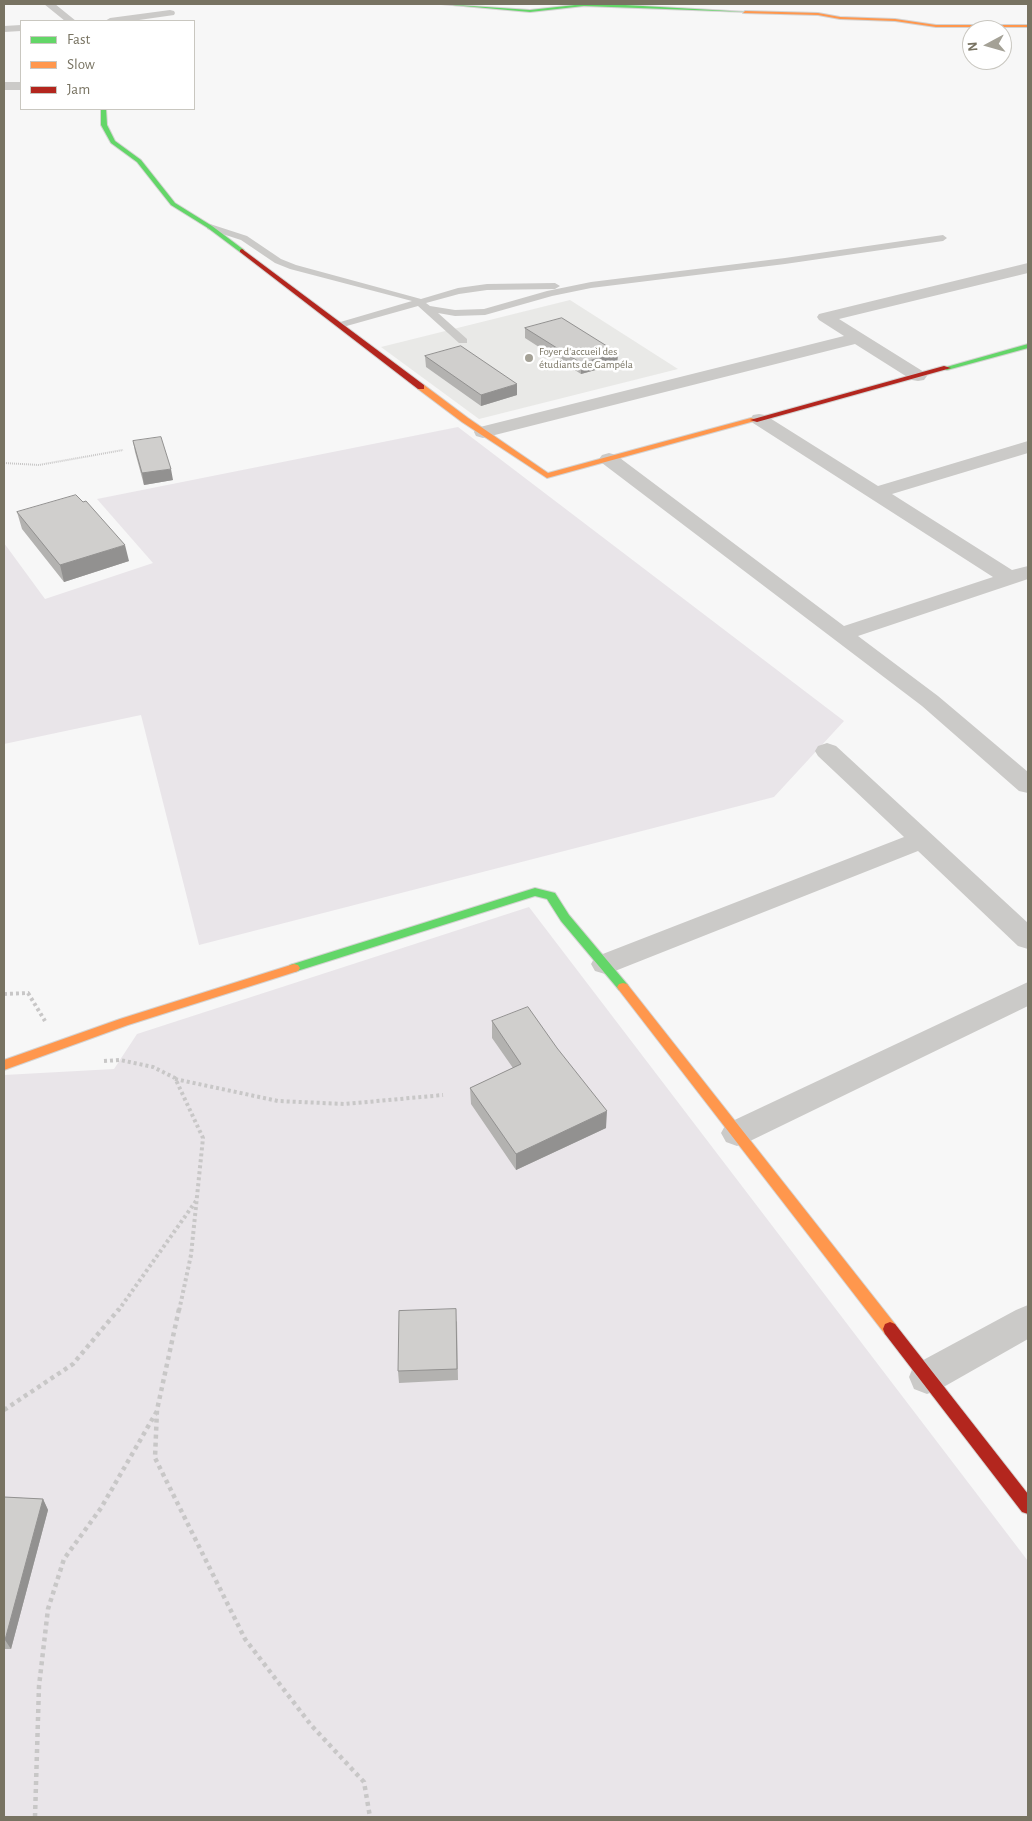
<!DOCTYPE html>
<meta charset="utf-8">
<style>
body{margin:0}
#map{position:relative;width:1032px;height:1821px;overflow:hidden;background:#f7f7f7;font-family:"Alegreya Sans",sans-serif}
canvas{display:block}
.frame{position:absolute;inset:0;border:5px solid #787362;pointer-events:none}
.legend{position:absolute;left:20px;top:20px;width:175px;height:90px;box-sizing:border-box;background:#fff;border:1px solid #c9c7c0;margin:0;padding:6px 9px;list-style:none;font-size:15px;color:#787362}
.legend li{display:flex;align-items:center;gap:10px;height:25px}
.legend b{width:25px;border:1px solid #c9c7c0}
.north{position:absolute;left:962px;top:20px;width:50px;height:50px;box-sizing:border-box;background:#fff;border:1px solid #c9c7c0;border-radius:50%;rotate:264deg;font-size:14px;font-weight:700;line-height:20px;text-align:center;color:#787362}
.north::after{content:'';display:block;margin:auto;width:18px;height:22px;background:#a4a196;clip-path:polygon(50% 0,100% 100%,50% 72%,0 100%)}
</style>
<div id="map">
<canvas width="1032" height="1821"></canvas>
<div class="frame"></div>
<ul class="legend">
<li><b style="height:6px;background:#63d668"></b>Fast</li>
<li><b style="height:6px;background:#ff974d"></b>Slow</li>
<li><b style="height:6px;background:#b3261e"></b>Jam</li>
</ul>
<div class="north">N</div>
</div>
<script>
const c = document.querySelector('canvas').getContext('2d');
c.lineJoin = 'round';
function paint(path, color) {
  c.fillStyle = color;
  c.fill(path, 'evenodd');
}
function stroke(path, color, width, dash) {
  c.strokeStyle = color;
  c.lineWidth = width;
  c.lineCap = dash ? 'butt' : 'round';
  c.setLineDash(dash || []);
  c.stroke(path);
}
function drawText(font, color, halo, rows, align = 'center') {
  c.font = font + ' "Alegreya Sans",sans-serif';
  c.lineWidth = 5;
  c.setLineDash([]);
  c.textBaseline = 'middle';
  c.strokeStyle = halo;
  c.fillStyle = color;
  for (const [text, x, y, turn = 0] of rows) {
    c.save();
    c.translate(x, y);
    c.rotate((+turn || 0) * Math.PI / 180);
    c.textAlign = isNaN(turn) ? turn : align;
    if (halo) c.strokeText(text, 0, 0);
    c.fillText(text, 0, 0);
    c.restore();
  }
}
const built = new Path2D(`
 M 570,300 L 678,369 L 479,419 L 381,347 Z`);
const green = new Path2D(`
 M 458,427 L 844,721 L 774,797 L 199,945 L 141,715 L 4,744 L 4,543 L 45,599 L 153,563 L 97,499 Z
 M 529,907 L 1028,1561 L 1028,1817 L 4,1817 L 4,1075 L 114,1069 L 137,1034 Z`);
const pathFar2 = new Path2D(`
 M 4,463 L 39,465 L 123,450`);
const pathFar1 = new Path2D(`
 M 4,994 L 28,993 L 45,1021
 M 104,1061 L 120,1060 L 153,1067 L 175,1078 L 203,1138 L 191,1255 L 179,1311
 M 175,1079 L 278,1101 L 345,1104 L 443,1095
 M 118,1311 L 196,1201`);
const path = new Path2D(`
 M 179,1309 L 157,1410 L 155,1458 L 245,1639 L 311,1725 L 364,1782 L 370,1817
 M 4,1410 L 73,1364 L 119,1309
 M 35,1817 L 39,1686 L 48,1609 L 64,1559 L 101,1508 L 157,1411`);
const lane = new Path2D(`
 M 210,224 L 247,236 L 281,259 L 296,265 L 421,299 L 458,288 L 487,284 L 555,283 L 560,286 L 555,289 L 487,290 L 459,294 L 426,303 L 430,306 L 455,310 L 484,309 L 547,291 L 591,282 L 785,258 L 943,235 L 947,238 L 943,241 L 785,264 L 591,288 L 552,296 L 485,315 L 455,316 L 438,313 L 467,339 L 467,343 L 459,343 L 418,306 L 343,327 L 337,327 L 337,323 L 412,301 L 290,269 L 275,263 L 241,240 L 207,229 L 207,225 Z`);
const street = new Path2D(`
 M 44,4 L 55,4 L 76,21 L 65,21 Z
 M 170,10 L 174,11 L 175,13 L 174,15 L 132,21 L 105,21 L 110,18 Z
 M 21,25 L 21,31 L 4,32 L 4,26 Z
 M 4,82 L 21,82 L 21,90 L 4,90 Z
 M 1028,263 L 1028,273 L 839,319 L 924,372 L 927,376 L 924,380 L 918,381 L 912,380 L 855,344 L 483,438 L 476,436 L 474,432 L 476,428 L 844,336 L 819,320 L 817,317 L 819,314 Z
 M 759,414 L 765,415 L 878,486 L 1028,441 L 1028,453 L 892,494 L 1012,570 L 1028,566 L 1028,579 L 858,636 L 938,696 L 1028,772 L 1028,793 L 1019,791 L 922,706 L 602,463 L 599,459 L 602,455 L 609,453 L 616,455 L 844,626 L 993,577 L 753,423 L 750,419 L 753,415 Z
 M 827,743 L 836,746 L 1028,923 L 1028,949 L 1018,946 L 918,851 L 615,971 L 605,974 L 595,971 L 591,964 L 595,957 L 904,837 L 818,756 L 815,751 L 818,746 Z
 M 1028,982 L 1028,1006 L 748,1142 L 737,1146 L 726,1142 L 721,1133 L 726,1124 Z
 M 1028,1305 L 1028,1339 L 940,1389 L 927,1394 L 914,1389 L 909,1377 L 914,1365 L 1016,1310 Z`);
const fast = new Path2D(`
 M 441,4 L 530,10 L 584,4 L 608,4 L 747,12 L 584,6 L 530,12 Z
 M 101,109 L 106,109 L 107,125 L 115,141 L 141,160 L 175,203 L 212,226 L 244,250 L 244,252 L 240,252 L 208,228 L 171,205 L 137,162 L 111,143 L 101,125 Z
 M 1028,344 L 1028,348 L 947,370 L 943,368 Z
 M 535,888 L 555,893 L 569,915 L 627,984 L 629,987 L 627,990 L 619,990 L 561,921 L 547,899 L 535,896 L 294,972 L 290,971 L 288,968 L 290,965 Z`);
const slow = new Path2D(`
 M 745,11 L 818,13 L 840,17 L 895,19 L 936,25 L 1028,25 L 1028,27 L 936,27 L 895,21 L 840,19 L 818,15 L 743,13 Z
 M 418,385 L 424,385 L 468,418 L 548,473 L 751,418 L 758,420 L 547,478 L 462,422 L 418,389 Z
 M 294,964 L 298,965 L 300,968 L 298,971 L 128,1025 L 4,1070 L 4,1060 L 120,1019 Z
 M 623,983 L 627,984 L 895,1324 L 897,1329 L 895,1334 L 890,1336 L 885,1334 L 619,990 L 617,987 L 619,984 Z`);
const jam = new Path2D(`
 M 242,249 L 424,385 L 424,389 L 418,389 L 240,252 L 240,250 Z
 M 944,366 L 951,368 L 757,422 L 750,420 Z
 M 890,1322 L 895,1324 L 1028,1494 L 1028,1514 L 1022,1512 L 885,1334 L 883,1329 L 885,1324 Z`);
const wall = new Path2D(`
 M 525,328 L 618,353 L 617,364 L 581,374 L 525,338 Z
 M 425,356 L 517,395 L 481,406 L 426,367 Z
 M 133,441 L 173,480 L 144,485 L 135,452 Z
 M 17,512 L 129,561 L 64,582 L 22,529 Z
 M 492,1021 L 606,1128 L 516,1170 L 471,1104 L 470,1088 L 513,1068 L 492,1038 Z
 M 457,1321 L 458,1380 L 399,1383 L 398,1371 Z
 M 4,1497 L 43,1499 L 48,1510 L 11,1649 L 4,1649 Z`);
const shadedWall = new Path2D(`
 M 618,353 L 617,364 L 581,374 L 581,363 Z
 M 517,384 L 517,395 L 481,406 L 481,395 Z
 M 171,469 L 173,480 L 144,485 L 142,473 Z
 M 125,545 L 129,561 L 64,582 L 60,565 Z
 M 607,1111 L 606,1128 L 516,1170 L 516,1154 Z
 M 43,1499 L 48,1510 L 11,1649 L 5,1640 Z`);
const building = new Path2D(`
 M 562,318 L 618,353 L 581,363 L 525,328 Z
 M 461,346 L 517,384 L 481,395 L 425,356 Z
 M 161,437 L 171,469 L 142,473 L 133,441 Z
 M 76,495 L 83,502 L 86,501 L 125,545 L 60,565 L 17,512 Z
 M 528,1007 L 557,1048 L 607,1111 L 516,1154 L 470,1088 L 521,1064 L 492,1021 Z
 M 456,1309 L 457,1369 L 398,1371 L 399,1311 Z
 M 4,1497 L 43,1499 L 5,1640 L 4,1640 Z`);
const markers = [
 [529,358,5,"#a4a196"]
];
const farPoinames = [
 ["Foyer d'accueil des",539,352],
 ["étudiants de Gampéla",539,365]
];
paint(built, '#e9e9e7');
paint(green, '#e9e5e9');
stroke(fast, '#d4d3d2', 2);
stroke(slow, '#d4d3d2', 2);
stroke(jam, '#d4d3d2', 2);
stroke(pathFar2, '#c8c7c7', 2, [1, 1]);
stroke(pathFar1, '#c8c7c7', 4, [3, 3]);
stroke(path, '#c8c7c7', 4.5, [4, 4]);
paint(lane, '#cbcac8');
paint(street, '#cbcac8');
paint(fast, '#63d668');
paint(slow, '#ff974d');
paint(jam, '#b3261e');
paint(wall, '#b3b2b0');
paint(shadedWall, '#929190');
paint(building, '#d0cfcd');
stroke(building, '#929190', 1);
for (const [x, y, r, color] of markers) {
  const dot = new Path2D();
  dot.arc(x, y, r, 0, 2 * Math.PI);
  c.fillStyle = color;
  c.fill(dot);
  stroke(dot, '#fff', 2);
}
drawText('11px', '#787362', '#fff', farPoinames, 'left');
</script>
